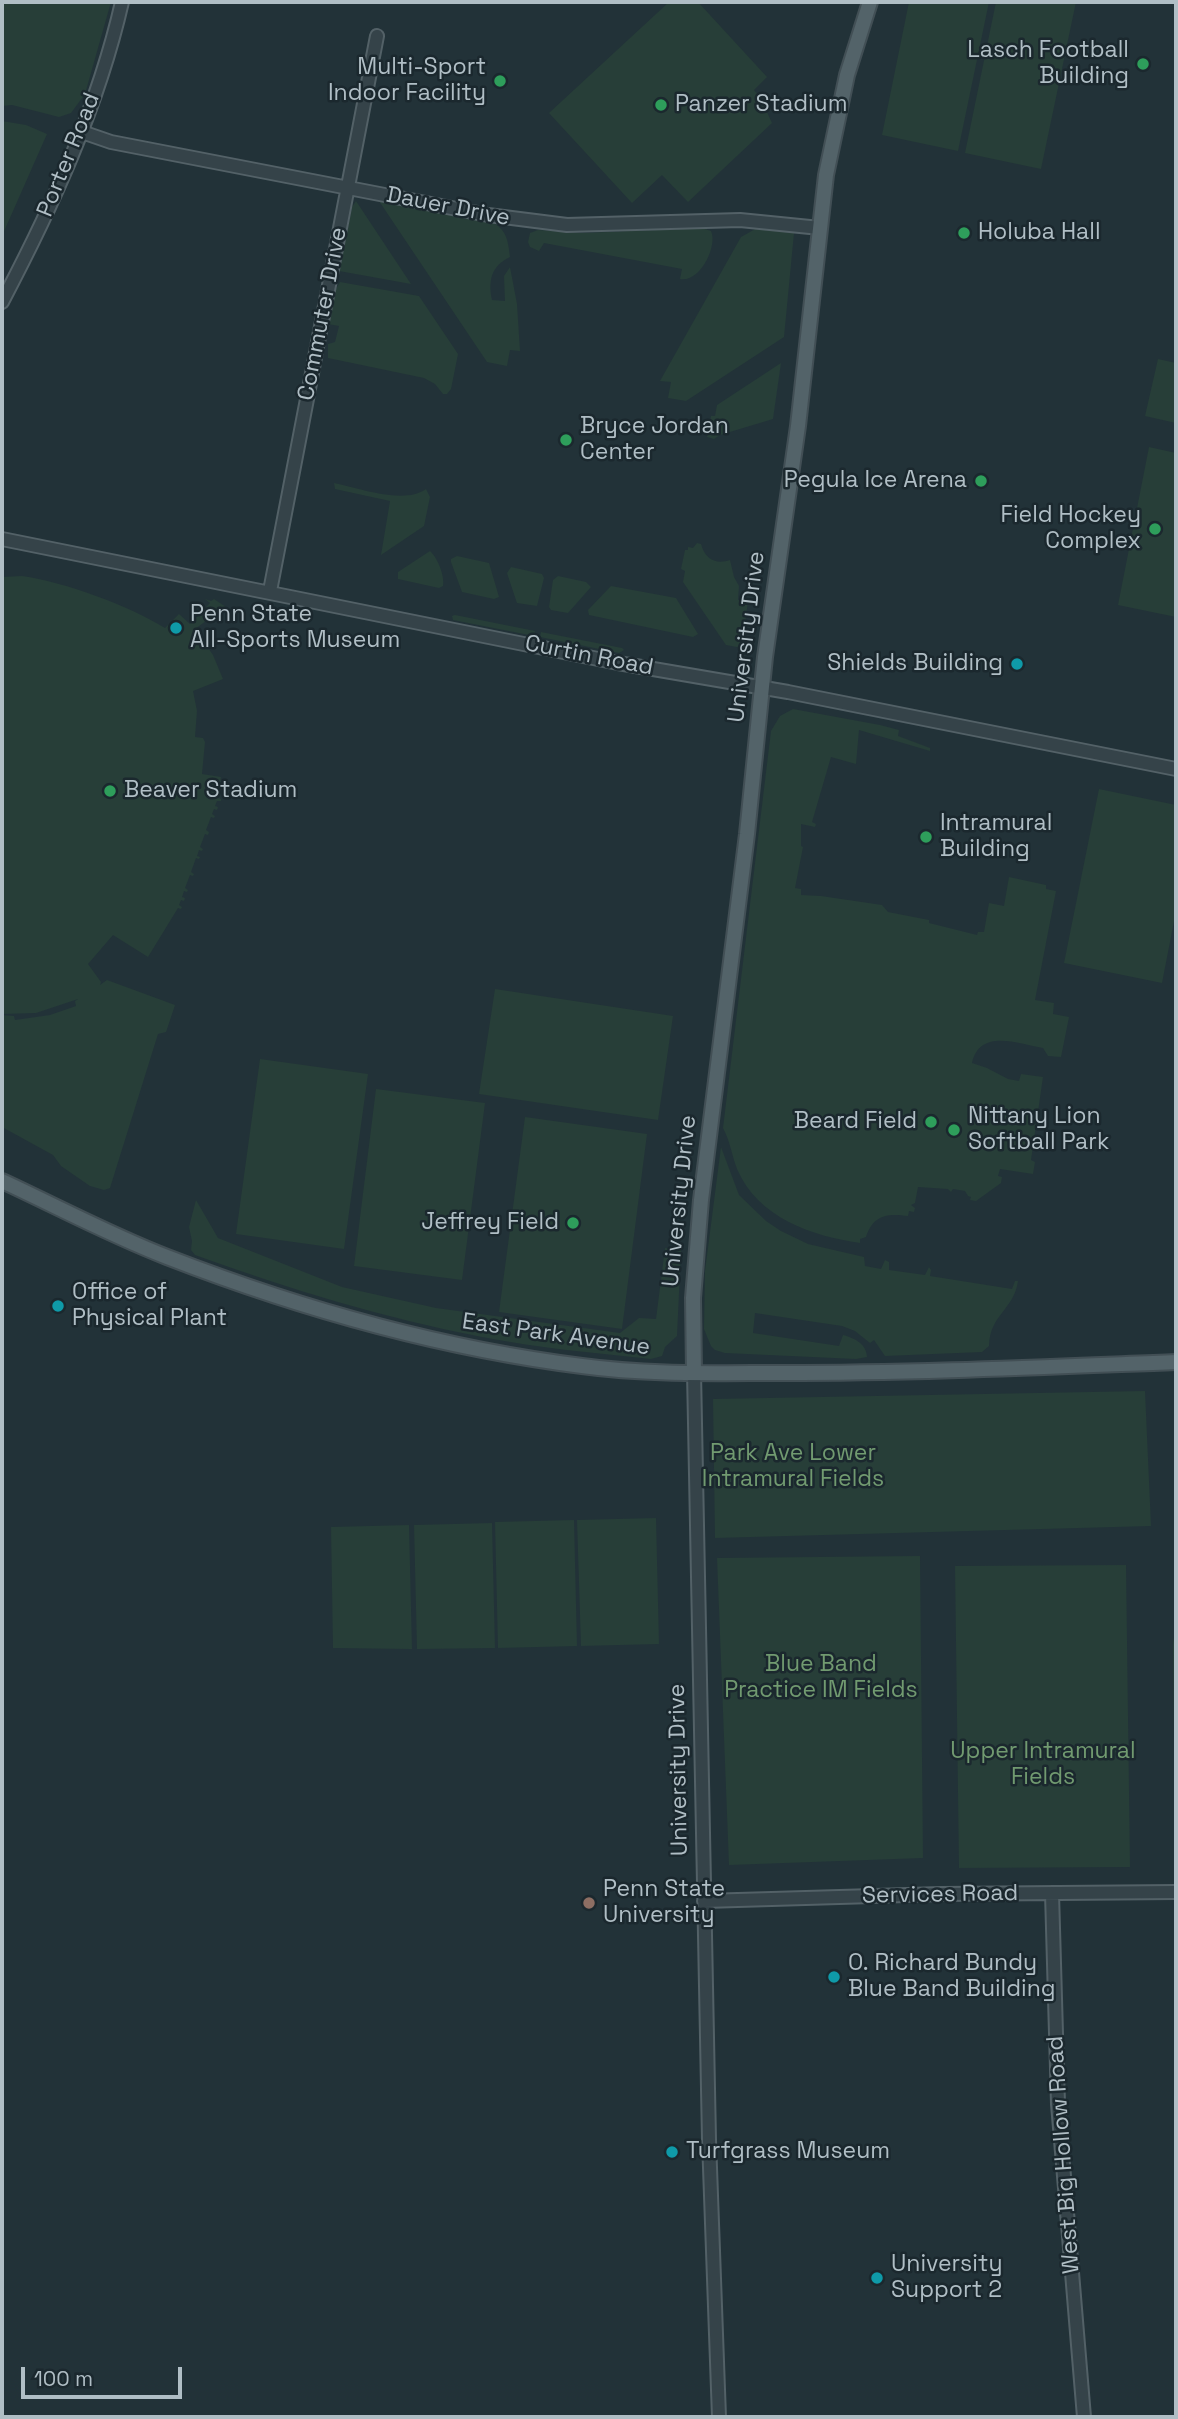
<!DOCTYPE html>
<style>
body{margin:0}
#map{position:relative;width:1178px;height:2419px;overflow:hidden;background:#223238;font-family:"Space Grotesk",sans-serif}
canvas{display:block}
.frame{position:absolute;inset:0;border:4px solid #b0bec5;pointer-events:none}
.scale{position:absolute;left:21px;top:2367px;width:161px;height:32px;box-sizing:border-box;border:4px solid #b0bec5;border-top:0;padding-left:9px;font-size:21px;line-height:24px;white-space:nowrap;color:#b0bec5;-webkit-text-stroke:5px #1b282e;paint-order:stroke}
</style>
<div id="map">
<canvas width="1178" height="2419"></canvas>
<div class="frame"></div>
<div class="scale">100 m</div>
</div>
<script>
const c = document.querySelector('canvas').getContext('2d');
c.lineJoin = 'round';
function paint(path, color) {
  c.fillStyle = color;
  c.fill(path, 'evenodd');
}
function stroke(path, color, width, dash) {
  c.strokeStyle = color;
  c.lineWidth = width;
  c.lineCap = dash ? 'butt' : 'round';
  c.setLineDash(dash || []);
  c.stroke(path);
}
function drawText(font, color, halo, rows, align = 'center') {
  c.font = font + ' "Space Grotesk",sans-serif';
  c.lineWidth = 5;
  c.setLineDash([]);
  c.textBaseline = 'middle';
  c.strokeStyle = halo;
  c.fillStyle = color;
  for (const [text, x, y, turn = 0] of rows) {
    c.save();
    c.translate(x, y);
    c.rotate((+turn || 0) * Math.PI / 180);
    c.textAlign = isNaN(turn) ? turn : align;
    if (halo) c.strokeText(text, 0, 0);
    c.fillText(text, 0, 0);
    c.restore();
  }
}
const green = new Path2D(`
 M 2,2 L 111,2 L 85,94 L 71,113 L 59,117 L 12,105 L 2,106 Z
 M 669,2 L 698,2 L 767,77 L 754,90 L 760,97 L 772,123 L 688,202 L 662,175 L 632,203 L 549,113 Z
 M 909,2 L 989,2 L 958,151 L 882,135 Z
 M 996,2 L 1076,2 L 1041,169 L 965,153 Z
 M 2,121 L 26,125 L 47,134 L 2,236 Z
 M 356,201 L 411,284 L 339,271 L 352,207 Z
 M 379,201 L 491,222 C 507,229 508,241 510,257 C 491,266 488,281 492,300 L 505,301 L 504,276 L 510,267 L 517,304 L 520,351 L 510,350 L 507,366 L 487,362 Z
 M 702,228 L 711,231 C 718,246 700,283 680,279 L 682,269 L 544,243 L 539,251 L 530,247 L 528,242 L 530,233 L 538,230 L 583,233 Z
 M 757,228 L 794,233 L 784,337 L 686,401 L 668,398 L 671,382 L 660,381 L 741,237 Z
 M 340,282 L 419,296 L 458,354 L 451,389 L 447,394 L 443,394 L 435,384 L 424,378 L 328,358 L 328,344 L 335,342 L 339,326 L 328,324 L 332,296 Z
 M 1158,359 L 1176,363 L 1176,423 L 1145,416 Z
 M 781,363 L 773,419 L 720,435 L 714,439 L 707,437 L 711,416 L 715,416 L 717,405 Z
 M 1149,447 L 1176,453 L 1176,617 L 1118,605 Z
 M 334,483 C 359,488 404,505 426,489 L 430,497 L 424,526 L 381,555 L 390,501 L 335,489 Z
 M 697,543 L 701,544 C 705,559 716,565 730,560 L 734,577 L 739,586 L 738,600 L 748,601 L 742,648 L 726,645 L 683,582 L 685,571 L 681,569 L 685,550 L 688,550 L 688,547 L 693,548 Z
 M 430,551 C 438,558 445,577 443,586 L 439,588 L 398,579 L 398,572 Z
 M 457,556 L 489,563 L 499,597 L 494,599 L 462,592 L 451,562 L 451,559 Z
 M 511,567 L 542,574 L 544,578 L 537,606 L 517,603 L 507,573 Z
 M 22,576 C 64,582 128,605 165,628 L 179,614 L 190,624 L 210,603 L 205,599 L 211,601 L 214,599 L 226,607 L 223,609 L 228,613 L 221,610 L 195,629 L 213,655 L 223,679 L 193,691 L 197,711 L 195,737 L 203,738 L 205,742 L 202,774 L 221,777 L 218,798 L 221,799 L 221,801 L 217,801 L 215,806 L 218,807 L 217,810 L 214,809 L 212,814 L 215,816 L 214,818 L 211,817 L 206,830 L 209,832 L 208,835 L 205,834 L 200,847 L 203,849 L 202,851 L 199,850 L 197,856 L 200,857 L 199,859 L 196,858 L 191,872 L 194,874 L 193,876 L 190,875 L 185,888 L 188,890 L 187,892 L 184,891 L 182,897 L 185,898 L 184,901 L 181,900 L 179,905 L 182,907 L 181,909 L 178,908 L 148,957 L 113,935 L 88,964 L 101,982 L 100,985 L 107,980 L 175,1005 L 166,1032 L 158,1034 L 110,1188 L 104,1190 L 90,1186 L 61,1166 L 53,1155 L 2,1127 L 2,1015 L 14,1016 L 15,1020 L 50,1015 L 76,1006 L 75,1001 L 78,999 L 36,1013 L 2,1014 L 2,577 Z
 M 558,576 L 586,582 L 591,587 L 568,613 L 551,610 L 549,607 L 553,580 Z
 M 611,586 L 676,598 L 698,634 L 693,637 L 589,615 L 588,610 Z
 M 455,615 L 535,631 L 534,636 L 453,620 L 452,616 Z
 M 541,632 L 622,648 L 624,650 L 619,653 L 540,637 Z
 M 793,709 L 880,725 L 899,730 L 898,736 L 930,748 L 930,751 L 859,730 L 856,764 L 831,757 L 812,822 L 816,824 L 815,827 L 801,824 L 801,846 L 803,847 L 795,888 L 801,889 L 801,895 L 821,896 L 882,905 L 888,912 L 929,920 L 929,923 L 977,935 L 978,932 L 984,932 L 989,903 L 1004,906 L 1009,877 L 1046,885 L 1046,889 L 1056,891 L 1035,1000 L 1054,1003 L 1053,1014 L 1069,1017 L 1061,1057 L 1048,1056 L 1043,1048 C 1018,1044 980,1028 972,1063 L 987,1068 L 1008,1079 L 1019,1081 L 1021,1074 L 1043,1077 L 1031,1160 L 1035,1162 L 1033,1174 L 1000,1169 L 998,1176 L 1002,1177 L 1001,1183 L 976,1201 L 970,1200 L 971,1197 L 968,1196 L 965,1191 L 953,1189 L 951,1192 L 948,1189 L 918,1187 L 915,1203 L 911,1205 L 915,1208 L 914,1212 L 909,1211 L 908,1216 C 887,1213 873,1215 866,1237 L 860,1239 L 860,1243 C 812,1236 758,1218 737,1169 C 732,1156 730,1141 723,1128 L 771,731 L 780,716 Z
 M 1099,789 L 1176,805 L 1176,911 L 1162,983 L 1064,963 Z
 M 495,989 L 673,1016 L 658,1120 L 479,1094 Z
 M 260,1059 L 368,1074 L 344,1249 L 236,1234 Z
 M 376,1089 L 485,1103 L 462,1280 L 354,1266 Z
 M 525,1117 L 647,1134 L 622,1329 L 499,1312 Z
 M 721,1147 L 739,1195 L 766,1221 L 781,1231 L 808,1244 L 864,1257 L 865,1266 L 881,1269 L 885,1260 L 889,1262 L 889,1270 L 925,1275 L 929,1267 L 931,1270 L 930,1276 L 1012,1289 L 1015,1281 L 1018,1281 C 1014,1310 990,1314 989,1346 L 982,1352 L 885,1356 L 874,1340 L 870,1343 L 855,1331 L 842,1326 L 755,1313 L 753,1333 L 839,1346 L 843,1335 C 854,1338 867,1344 867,1357 L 856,1359 L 725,1353 L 715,1350 L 711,1346 L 704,1329 L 705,1271 Z
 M 196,1200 L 218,1238 L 342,1287 L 436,1308 L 620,1333 L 639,1318 L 656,1319 L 665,1248 L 681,1250 L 677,1336 L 665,1347 L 662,1356 L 651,1359 C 595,1353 538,1348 482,1337 C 384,1318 289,1289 195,1255 L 191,1250 L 192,1241 L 189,1227 Z
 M 1145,1391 L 1151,1526 L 715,1538 L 713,1399 Z
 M 656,1518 L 659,1644 L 581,1646 L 577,1520 Z
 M 574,1520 L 577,1646 L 498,1648 L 495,1522 Z
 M 492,1523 L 495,1648 L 417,1649 L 414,1525 Z
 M 409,1525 L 412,1649 L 333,1648 L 331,1527 Z
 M 920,1556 L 923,1858 L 729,1865 L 717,1558 Z
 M 1126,1565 L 1130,1867 L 959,1868 L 955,1566 Z
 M 1176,1620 L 1176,1737 L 1174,1737 L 1173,1645 Z`);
const minor = new Path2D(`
 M 82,132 L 111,142 L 488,215 L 567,225 L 740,220 L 820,228
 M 2,302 C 52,207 98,107 122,2
 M 2,539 L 618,663 L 788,692 L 1176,769
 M 270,591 L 377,36
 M 694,1372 L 709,2140 L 719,2417
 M 1052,1893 L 1058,2104 L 1084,2417
 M 704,1901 L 941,1894 L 1176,1892`);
const major = new Path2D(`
 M 2,1181 C 56,1206 110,1235 167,1257 C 301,1309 439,1348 582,1366 C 648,1375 716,1373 782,1373 C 913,1373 1045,1367 1176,1362
 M 694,1372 L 693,1298 L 701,1200 L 747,834 L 765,657 L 798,426 L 826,175 L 847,75 L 870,2`);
const markers = [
 [1143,64,7,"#2e9e5b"],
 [500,81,7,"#2e9e5b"],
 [661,105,7,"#2e9e5b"],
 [964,233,7,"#2e9e5b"],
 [566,440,7,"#2e9e5b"],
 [981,481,7,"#2e9e5b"],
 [1155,529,7,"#2e9e5b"],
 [176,628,7,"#0f9aa8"],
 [1017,664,7,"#0f9aa8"],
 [110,791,7,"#2e9e5b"],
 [926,837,7,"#2e9e5b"],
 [931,1122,7,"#2e9e5b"],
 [954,1130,7,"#2e9e5b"],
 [573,1223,7,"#2e9e5b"],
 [58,1306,7,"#0f9aa8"],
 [589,1903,7,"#8d6e63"],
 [834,1977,7,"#0f9aa8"],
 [672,2152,7,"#0f9aa8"],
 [877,2278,7,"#0f9aa8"]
];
const poiNames = [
 ["Lasch Football",1129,51,"right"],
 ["Building",1129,77,"right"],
 ["Multi-Sport",486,68,"right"],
 ["Indoor Facility",486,94,"right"],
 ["Panzer Stadium",675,105],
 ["Holuba Hall",978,233],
 ["Bryce Jordan",580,427],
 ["Center",580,453],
 ["Pegula Ice Arena",967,481,"right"],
 ["Field Hockey",1141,516,"right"],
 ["Complex",1141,542,"right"],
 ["Penn State",190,615],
 ["All-Sports Museum",190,641],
 ["Shields Building",1003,664,"right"],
 ["Beaver Stadium",124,791],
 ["Intramural",940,824],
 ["Building",940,850],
 ["Nittany Lion",968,1117],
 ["Softball Park",968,1143],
 ["Beard Field",917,1122,"right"],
 ["Jeffrey Field",559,1223,"right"],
 ["Office of",72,1293],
 ["Physical Plant",72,1319],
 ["Penn State",603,1890],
 ["University",603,1916],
 ["O. Richard Bundy",848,1964],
 ["Blue Band Building",848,1990],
 ["Turfgrass Museum",686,2152],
 ["University",891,2265],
 ["Support 2",891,2291]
];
const streetNames = [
 ["Porter Road",69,155,-68],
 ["Dauer Drive",448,207,11],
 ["Commuter Drive",323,314,-79],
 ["University Drive",747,637,-83],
 ["Curtin Road",589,656,11],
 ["University Drive",680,1201,-84],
 ["East Park Avenue",556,1335,8],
 ["University Drive",679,1770,-91],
 ["Services Road",940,1895,-1],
 ["West Big Hollow Road",1064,2155,-94]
];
const parkNames = [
 ["Park Ave Lower",793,1454],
 ["Intramural Fields",793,1480],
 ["Blue Band",821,1665],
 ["Practice IM Fields",821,1691],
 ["Upper Intramural",1043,1752],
 ["Fields",1043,1778]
];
paint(green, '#273e38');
stroke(minor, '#536167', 16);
stroke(major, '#424f55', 18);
stroke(minor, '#354349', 12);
stroke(major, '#536369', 14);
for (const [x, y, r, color] of markers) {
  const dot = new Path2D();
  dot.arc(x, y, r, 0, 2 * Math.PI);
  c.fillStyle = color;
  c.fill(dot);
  stroke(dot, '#1b282e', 2.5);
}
drawText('23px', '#b0bec5', '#1b282e', poiNames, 'left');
drawText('23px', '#b0bec5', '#1b282e', streetNames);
drawText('23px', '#719a70', '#1b282e', parkNames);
</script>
